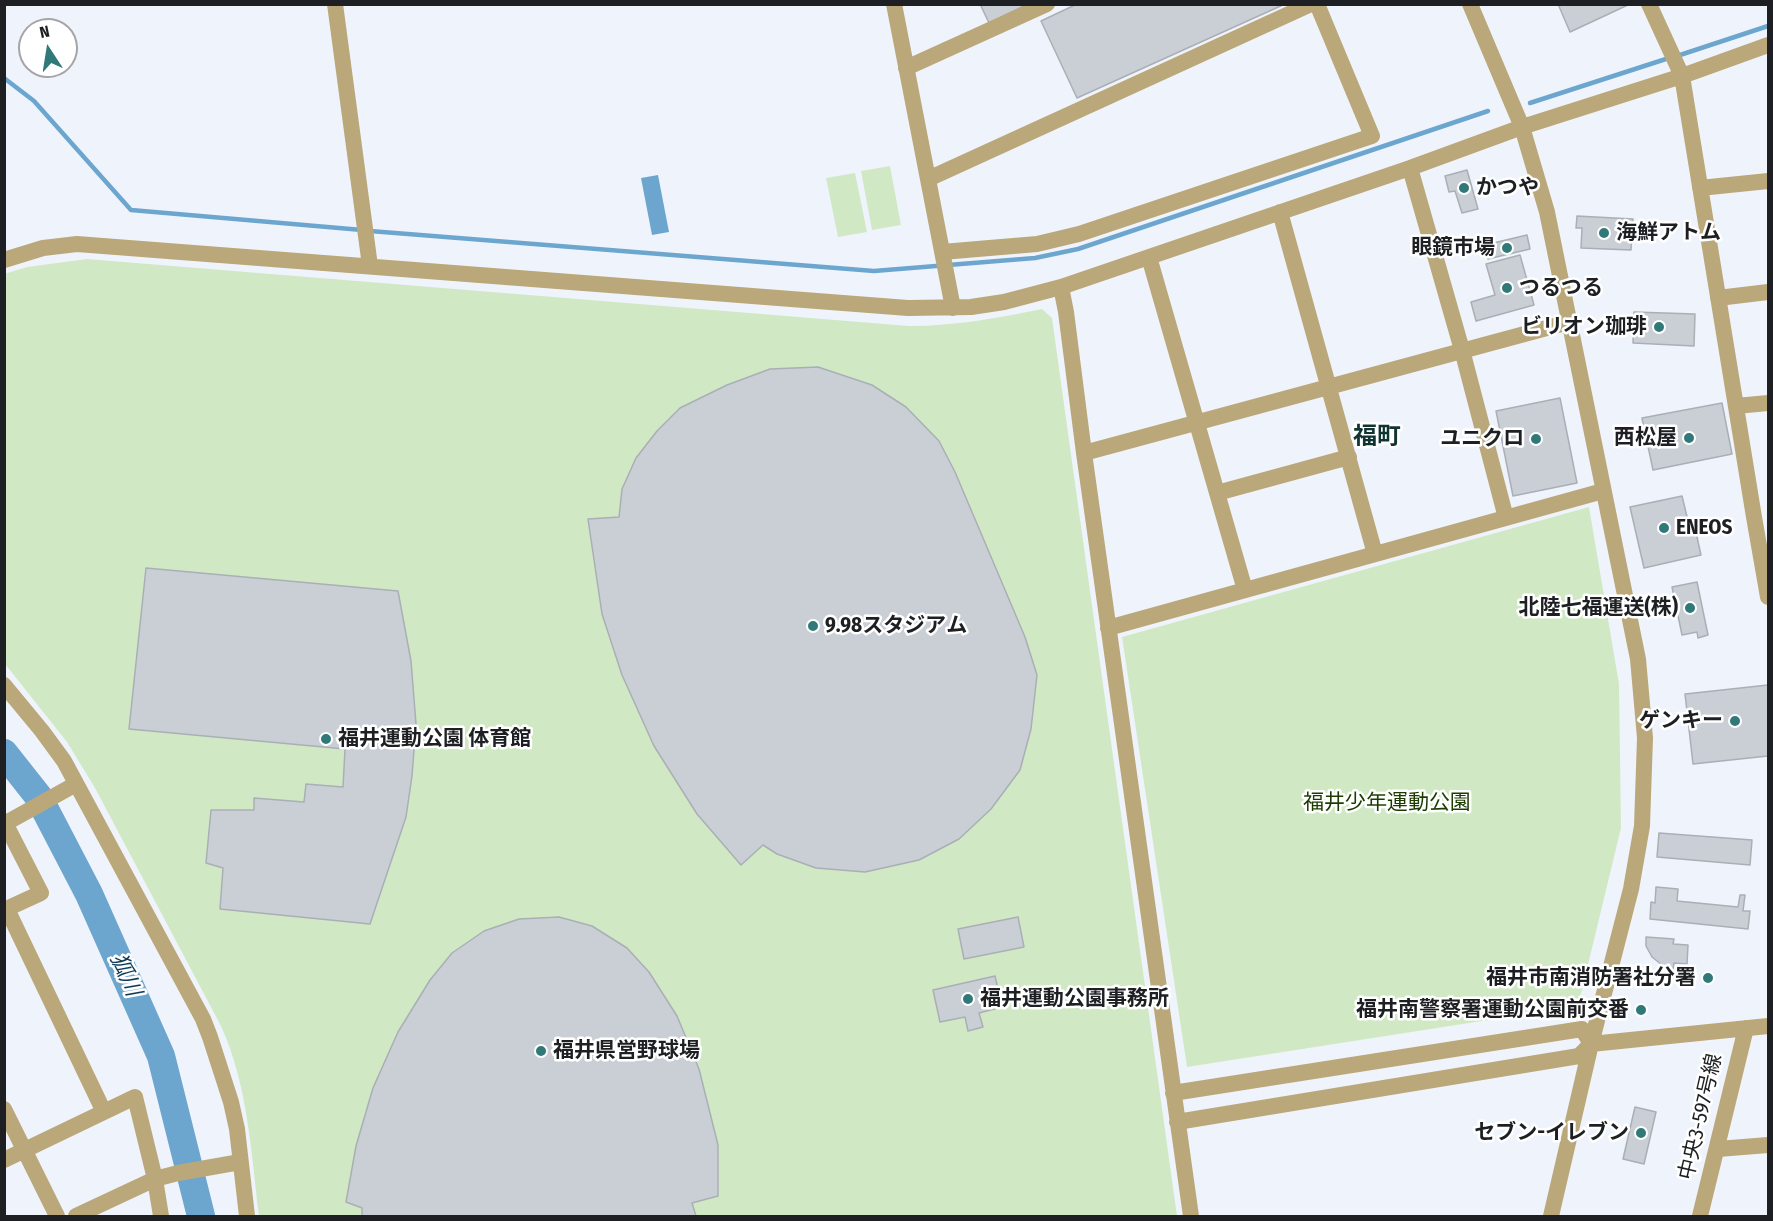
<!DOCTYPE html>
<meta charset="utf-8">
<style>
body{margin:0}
#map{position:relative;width:1773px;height:1221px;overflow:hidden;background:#eff4fc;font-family:"Fira Sans Condensed",sans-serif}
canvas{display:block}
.frame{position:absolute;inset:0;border:6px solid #1d1f22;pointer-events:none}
.north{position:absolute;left:18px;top:18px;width:60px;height:60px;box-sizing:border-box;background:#fff;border:2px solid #a5a5a7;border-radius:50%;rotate:348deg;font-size:16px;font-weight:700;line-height:24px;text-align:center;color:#1d1f22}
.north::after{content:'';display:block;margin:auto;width:21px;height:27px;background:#307978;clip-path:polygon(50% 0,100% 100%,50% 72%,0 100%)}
</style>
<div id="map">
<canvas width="1773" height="1221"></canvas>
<div class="frame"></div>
<div class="north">N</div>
</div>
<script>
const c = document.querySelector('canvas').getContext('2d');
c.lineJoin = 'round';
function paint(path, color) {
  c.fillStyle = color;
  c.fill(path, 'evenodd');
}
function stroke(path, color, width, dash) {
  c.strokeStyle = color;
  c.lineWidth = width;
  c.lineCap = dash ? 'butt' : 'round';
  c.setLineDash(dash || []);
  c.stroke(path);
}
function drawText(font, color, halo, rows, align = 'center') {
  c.font = font + ' "Fira Sans Condensed","Noto Sans JP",sans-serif';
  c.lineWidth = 5;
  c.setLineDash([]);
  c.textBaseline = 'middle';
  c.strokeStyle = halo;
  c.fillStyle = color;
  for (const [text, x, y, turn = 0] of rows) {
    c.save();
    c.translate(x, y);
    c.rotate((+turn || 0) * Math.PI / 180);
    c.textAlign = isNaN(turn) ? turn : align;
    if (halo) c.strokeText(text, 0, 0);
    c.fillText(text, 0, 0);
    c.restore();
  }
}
const green = new Path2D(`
 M 890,166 L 901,225 L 872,230 L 861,171 Z
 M 855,173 L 867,232 L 838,237 L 826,178 Z
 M 87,259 L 909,326 C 955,326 998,318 1042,309 L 1052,318 L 1177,1216 L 259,1216 C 251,1152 248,1086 221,1026 L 95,788 L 67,742 L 5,664 L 4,274 L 27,267 Z
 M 1589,507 L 1619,684 L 1621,828 L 1578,1006 L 1187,1067 L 1122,637 Z`);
const water = new Path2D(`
 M 658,175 L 669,232 L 652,235 L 641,178 Z`);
const stream = new Path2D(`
 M 1677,56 L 1768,26
 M 4,78 L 34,101 L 131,210 L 362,230
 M 1530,103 L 1669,58
 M 370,231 L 874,271 L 1035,258 L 1078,249 L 1488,111`);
const river = new Path2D(`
 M 4,753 L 38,796 L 89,894 L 161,1056 L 201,1216`);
const building = new Path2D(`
 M 980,4 L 1028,4 L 989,23 Z
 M 1077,4 L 1285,4 L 1077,98 L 1041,21 Z
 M 1558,4 L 1630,4 L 1570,32 Z
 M 1467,170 L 1478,209 L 1462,213 L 1455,191 L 1449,192 L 1445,176 Z
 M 1577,216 L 1633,219 L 1631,250 L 1581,248 L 1582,228 L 1576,228 Z
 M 1527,235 L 1530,249 L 1488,259 L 1485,245 Z
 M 1520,255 L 1534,305 L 1476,321 L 1471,302 L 1495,295 L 1486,264 Z
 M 1634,312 L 1695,314 L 1694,346 L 1633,343 Z
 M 818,367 L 872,385 L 906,407 L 939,441 L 955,472 L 1025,637 L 1037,675 L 1031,729 L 1020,770 L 991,809 L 959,839 L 919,860 L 865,872 L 816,868 L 777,854 L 763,845 L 741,865 L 697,814 L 654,746 L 622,675 L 602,614 L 588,519 L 619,517 L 622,489 L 636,458 L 657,431 L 680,408 L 727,385 L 770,369 Z
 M 1560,398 L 1577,483 L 1513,496 L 1496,411 Z
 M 1722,403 L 1732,454 L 1653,470 L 1642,418 Z
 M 1682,496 L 1690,529 L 1695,528 L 1701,555 L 1644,568 L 1630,507 Z
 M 146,568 L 398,591 L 411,661 L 416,724 L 412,776 L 406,817 L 370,924 L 220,909 L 223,868 L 206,863 L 211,810 L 254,810 L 254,798 L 304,802 L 306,784 L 343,787 L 345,749 L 129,729 Z
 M 1697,582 L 1708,635 L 1698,638 L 1697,632 L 1682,635 L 1672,587 Z
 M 1768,685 L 1768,756 L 1693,764 L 1685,694 Z
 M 1659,833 L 1752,840 L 1750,865 L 1657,857 Z
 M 1656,887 L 1678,889 L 1677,901 L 1738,907 L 1740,895 L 1745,895 L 1743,911 L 1750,911 L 1748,929 L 1650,919 L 1651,902 L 1655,903 Z
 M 559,917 L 592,926 L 627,948 L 649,972 L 677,1016 L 699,1069 L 718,1145 L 718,1196 L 692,1203 L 696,1216 L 362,1216 L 362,1208 L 346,1202 L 356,1146 L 373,1088 L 398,1032 L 430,980 L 452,953 L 484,931 L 519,919 Z
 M 1018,917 L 1024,947 L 964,959 L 958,929 Z
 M 1646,937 L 1674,939 L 1673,944 L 1688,945 L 1687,964 L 1674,963 L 1673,970 L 1662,965 L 1652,957 L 1646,946 Z
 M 995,976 L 1002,1007 L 979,1013 L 983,1027 L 968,1031 L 965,1017 L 940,1022 L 933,990 Z
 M 1635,1107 L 1656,1112 L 1644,1164 L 1623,1159 Z`);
const minor = new Path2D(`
 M 335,4 L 370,266
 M 894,4 L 953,308
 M 1470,4 L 1522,127 L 1547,212 L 1638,659 L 1645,738 L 1642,826 L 1631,889 L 1591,1044 L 1551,1216
 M 1649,4 L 1682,76 L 1754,517 L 1768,597
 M 906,68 L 1047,4
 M 1410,168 L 1462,350 L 1506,518
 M 928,179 L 1311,4
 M 1700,188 L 1768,181
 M 1280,212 L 1375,554
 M 942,252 L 1037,244 L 1079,234 L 1372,136 L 1317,4
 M 1149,257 L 1245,590
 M 4,260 L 43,248 L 77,244 L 908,308 L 971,307 L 1004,302 L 1061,287 L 1410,168 L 1522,127 L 1682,76 L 1768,45
 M 1061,287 L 1066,312 L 1084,453 L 1191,1216
 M 1718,298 L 1768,292
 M 1736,406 L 1768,403
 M 1084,453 L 1569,322
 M 1217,493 L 1349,457
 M 1108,628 L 1603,491
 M 4,685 L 42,731 L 64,761 L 203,1019 L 210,1037 L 231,1102 L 237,1129 L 247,1216
 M 4,821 L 41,893 L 4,910
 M 6,823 L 76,784
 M 7,909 L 104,1112
 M 1591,1044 L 1768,1026
 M 1173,1093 L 1582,1029 L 1591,1044
 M 4,1109 L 57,1216
 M 1177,1122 L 1579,1056 L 1591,1044
 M 1718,1149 L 1768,1145
 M 4,1160 L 135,1097 L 155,1179 L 161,1216
 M 76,1216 L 155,1179 L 178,1173 L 240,1162
 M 1700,1216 L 1746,1028`);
const markers = [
 [1464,188,6,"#307978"],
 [1604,233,6,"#307978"],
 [1507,248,6,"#307978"],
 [1507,288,6,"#307978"],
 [1659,327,6,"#307978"],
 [1689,438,6,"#307978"],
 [1536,439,6,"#307978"],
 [1664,528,6,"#307978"],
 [1690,608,6,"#307978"],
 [813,626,6,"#307978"],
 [1735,721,6,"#307978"],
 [326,739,6,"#307978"],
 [1708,978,6,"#307978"],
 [968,999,6,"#307978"],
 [1641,1010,6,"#307978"],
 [541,1051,6,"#307978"],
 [1641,1133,6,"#307978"]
];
const poiNames = [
 ["かつや",1476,188,"left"],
 ["海鮮アトム",1616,233,"left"],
 ["眼鏡市場",1495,248],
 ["つるつる",1519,288,"left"],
 ["ビリオン珈琲",1647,327],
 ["西松屋",1677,438],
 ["ユニクロ",1524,439],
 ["ENEOS",1676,528,"left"],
 ["北陸七福運送(株)",1678,608],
 ["9.98スタジアム",825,626,"left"],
 ["ゲンキー",1723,721],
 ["福井運動公園 体育館",338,739,"left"],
 ["福井市南消防署社分署",1696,978],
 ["福井運動公園事務所",980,999,"left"],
 ["福井南警察署運動公園前交番",1629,1010],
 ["福井県営野球場",553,1051,"left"],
 ["セブン-イレブン",1629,1133]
];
const parkNames = [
 ["福井少年運動公園",1387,803]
];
const streetNames = [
 ["中央3-597号線",1701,1117,-77]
];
const waterNames = [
 ["狐川",125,975,66]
];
const quarterNames = [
 ["福町",1377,437]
];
paint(green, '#d0e9c4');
paint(water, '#6ca6cf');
stroke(stream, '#6ca6cf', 4.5);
stroke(river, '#6ca6cf', 28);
paint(building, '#cacfd6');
stroke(building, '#aaafb6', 1.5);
stroke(minor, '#bba87a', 16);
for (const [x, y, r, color] of markers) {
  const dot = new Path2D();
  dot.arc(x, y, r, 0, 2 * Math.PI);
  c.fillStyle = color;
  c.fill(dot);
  stroke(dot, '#fff', 2);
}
drawText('bold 21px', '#1d1f22', '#fff', poiNames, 'right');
drawText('21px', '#1b3b00', '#fff', parkNames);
drawText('21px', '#1d1f22', '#fff', streetNames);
drawText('italic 22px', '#0e3c58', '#fff', waterNames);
drawText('bold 24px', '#103333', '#fff', quarterNames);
</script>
